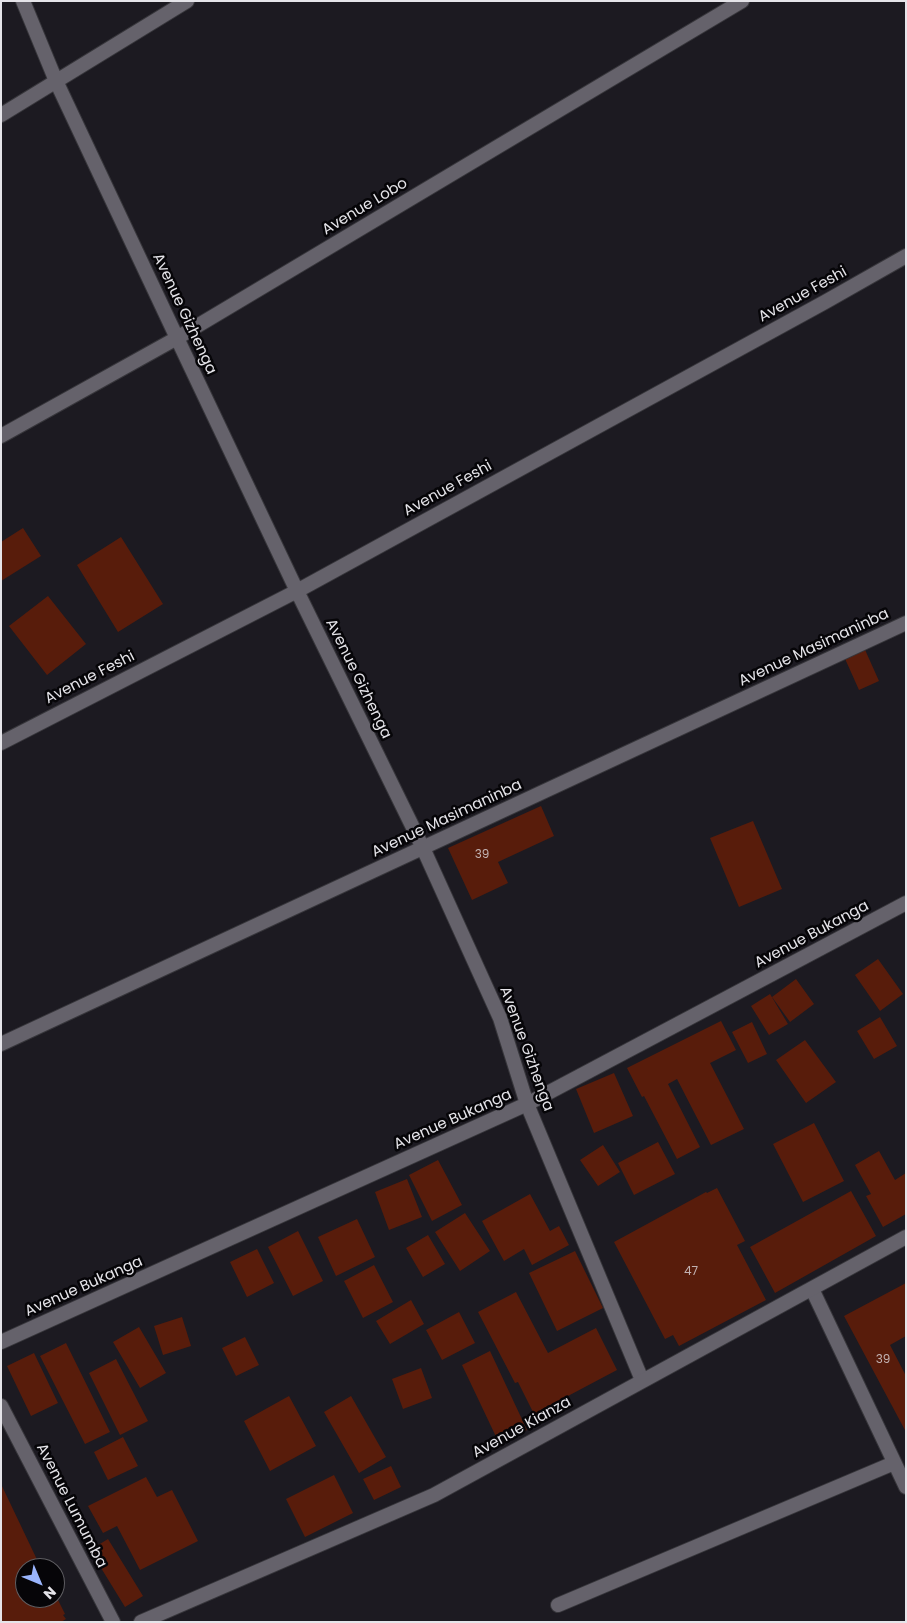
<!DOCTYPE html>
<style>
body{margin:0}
#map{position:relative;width:907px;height:1623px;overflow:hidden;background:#1c1a21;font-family:Poppins,sans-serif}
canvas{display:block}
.frame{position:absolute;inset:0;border:2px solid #e5e4e9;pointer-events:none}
.north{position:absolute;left:15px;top:1558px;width:50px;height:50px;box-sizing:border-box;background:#060508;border:1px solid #5f5e62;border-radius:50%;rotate:135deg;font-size:14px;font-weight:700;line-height:20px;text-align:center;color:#e5e4e9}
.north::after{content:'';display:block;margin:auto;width:18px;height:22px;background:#9ab5fd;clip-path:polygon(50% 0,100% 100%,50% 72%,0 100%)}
</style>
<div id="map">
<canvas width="907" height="1623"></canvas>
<div class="frame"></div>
<div class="north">N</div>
</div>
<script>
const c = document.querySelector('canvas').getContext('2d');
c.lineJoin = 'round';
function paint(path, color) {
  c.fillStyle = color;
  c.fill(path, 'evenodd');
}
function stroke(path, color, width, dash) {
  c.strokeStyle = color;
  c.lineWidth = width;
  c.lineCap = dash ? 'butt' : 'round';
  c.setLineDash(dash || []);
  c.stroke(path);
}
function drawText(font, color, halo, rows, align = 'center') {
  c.font = font + ' Poppins,sans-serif';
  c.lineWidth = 5;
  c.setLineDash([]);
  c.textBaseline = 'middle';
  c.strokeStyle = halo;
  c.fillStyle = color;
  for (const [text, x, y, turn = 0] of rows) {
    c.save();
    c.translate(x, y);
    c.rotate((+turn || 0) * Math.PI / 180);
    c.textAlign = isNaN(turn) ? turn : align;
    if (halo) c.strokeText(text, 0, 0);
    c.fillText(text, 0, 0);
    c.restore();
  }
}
const building = new Path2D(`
 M 23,528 L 41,556 L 1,581 L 1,542 Z
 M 121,537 L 163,604 L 118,632 L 77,565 Z
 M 48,596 L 86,644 L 47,675 L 9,626 Z
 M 862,643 L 879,681 L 859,690 L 842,652 Z
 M 541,806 L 554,836 L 498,862 L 508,883 L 472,900 L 448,848 Z
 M 753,821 L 782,889 L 739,907 L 710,838 Z
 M 878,959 L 903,994 L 880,1011 L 855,975 Z
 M 796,979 L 814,1004 L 790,1022 L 772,997 Z
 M 770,994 L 788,1024 L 769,1035 L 751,1006 Z
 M 880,1017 L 897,1046 L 874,1059 L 857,1031 Z
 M 721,1021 L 736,1050 L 710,1063 L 744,1129 L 711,1145 L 677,1079 L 668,1084 L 700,1147 L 677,1159 L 644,1096 L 642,1097 L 627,1068 Z
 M 752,1022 L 767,1054 L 748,1063 L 732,1032 Z
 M 805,1040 L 836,1082 L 806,1103 L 776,1060 Z
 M 614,1073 L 633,1116 L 594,1133 L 576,1089 Z
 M 814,1123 L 844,1181 L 803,1202 L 773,1144 Z
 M 658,1142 L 675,1174 L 634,1195 L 618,1163 Z
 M 603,1145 L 620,1172 L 598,1186 L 580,1160 Z
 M 879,1151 L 895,1180 L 906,1173 L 906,1214 L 883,1227 L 866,1196 L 871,1194 L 855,1165 Z
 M 438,1160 L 462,1205 L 432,1221 L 409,1175 Z
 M 407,1179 L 422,1217 L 389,1230 L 375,1192 Z
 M 717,1188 L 745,1241 L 737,1245 L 766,1300 L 679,1346 L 673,1335 L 665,1339 L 614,1242 L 706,1192 L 707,1193 Z
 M 851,1191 L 876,1236 L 775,1293 L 750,1247 Z
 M 530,1194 L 550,1231 L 559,1226 L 569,1245 L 532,1265 L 524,1249 L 504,1261 L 482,1221 Z
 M 465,1213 L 490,1251 L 460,1271 L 435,1232 Z
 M 357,1219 L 375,1257 L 336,1276 L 318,1237 Z
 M 298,1231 L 323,1281 L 293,1296 L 268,1247 Z
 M 428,1235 L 445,1264 L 423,1277 L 406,1248 Z
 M 257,1249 L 274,1283 L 247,1297 L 230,1262 Z
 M 575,1251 L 603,1308 L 557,1331 L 529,1273 Z
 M 374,1265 L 393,1302 L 363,1318 L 344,1281 Z
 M 906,1283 L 906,1336 L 890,1345 L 906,1376 L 906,1432 L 844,1316 Z
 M 516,1292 L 548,1353 L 596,1328 L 617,1370 L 534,1414 L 518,1382 L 515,1383 L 478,1312 Z
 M 411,1300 L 424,1324 L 390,1344 L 376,1321 Z
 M 459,1312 L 475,1343 L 442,1360 L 426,1330 Z
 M 182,1317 L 191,1346 L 163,1355 L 154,1326 Z
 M 139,1327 L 166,1373 L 140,1388 L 113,1342 Z
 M 245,1337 L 259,1365 L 236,1376 L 222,1348 Z
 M 66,1343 L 110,1432 L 85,1444 L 40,1356 Z
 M 490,1351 L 527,1430 L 499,1443 L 462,1365 Z
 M 34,1353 L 58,1403 L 31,1416 L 7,1366 Z
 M 116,1359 L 148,1421 L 120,1435 L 89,1373 Z
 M 421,1368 L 432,1398 L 403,1409 L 392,1379 Z
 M 289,1396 L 316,1446 L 270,1471 L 244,1421 Z
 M 351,1396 L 386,1457 L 359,1473 L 324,1412 Z
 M 123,1437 L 138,1466 L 108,1480 L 94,1452 Z
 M 391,1466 L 401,1487 L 374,1500 L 363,1479 Z
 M 334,1475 L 353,1513 L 305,1537 L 286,1499 Z
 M 146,1477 L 157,1497 L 172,1490 L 198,1541 L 140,1570 L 117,1526 L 103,1533 L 88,1506 Z
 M 1,1484 L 41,1568 L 25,1568 L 25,1598 L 55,1598 L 55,1594 L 65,1614 L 63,1615 L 66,1619 L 61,1622 L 1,1622 Z
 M 108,1539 L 143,1596 L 125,1607 L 90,1550 Z`);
const minor = new Path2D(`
 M 23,1 L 56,81 L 177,338 L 297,591 L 423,848 L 500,1018 L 527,1104 L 642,1380
 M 1,115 L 187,1
 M 1,436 L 177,338 L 742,1
 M 1,743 L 297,591 L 825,302 L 906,256
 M 1,1044 L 906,623
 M 812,1289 L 906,1487
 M 1,1342 L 527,1104 L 906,903
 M 1,1406 L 113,1622
 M 558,1605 L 894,1463`);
const tertiary = new Path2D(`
 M 141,1622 L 434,1495 L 906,1237`);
const numberNames = [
 ["39",482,855],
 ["47",691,1272],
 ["39",883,1360]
];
const streetNames = [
 ["Avenue Lobo",365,207,-31],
 ["Avenue Feshi",803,295,-29],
 ["Avenue Gizhenga",184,314,65],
 ["Avenue Feshi",448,489,-29],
 ["Avenue Masimaninba",814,648,-25],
 ["Avenue Feshi",90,678,-27],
 ["Avenue Gizhenga",358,679,64],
 ["Avenue Masimaninba",447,819,-25],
 ["Avenue Bukanga",812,935,-28],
 ["Avenue Gizhenga",526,1049,70],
 ["Avenue Bukanga",453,1120,-24],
 ["Avenue Bukanga",84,1287,-24],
 ["Avenue Kianza",522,1428,-29],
 ["Avenue Lumumba",71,1506,63]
];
paint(building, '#581c0b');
stroke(minor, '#37363b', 16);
stroke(tertiary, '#37363b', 16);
stroke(minor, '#65626b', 14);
stroke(tertiary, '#65626b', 14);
drawText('12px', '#c2b2b2', null, numberNames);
drawText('15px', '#e5e4e9', '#060508', streetNames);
</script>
